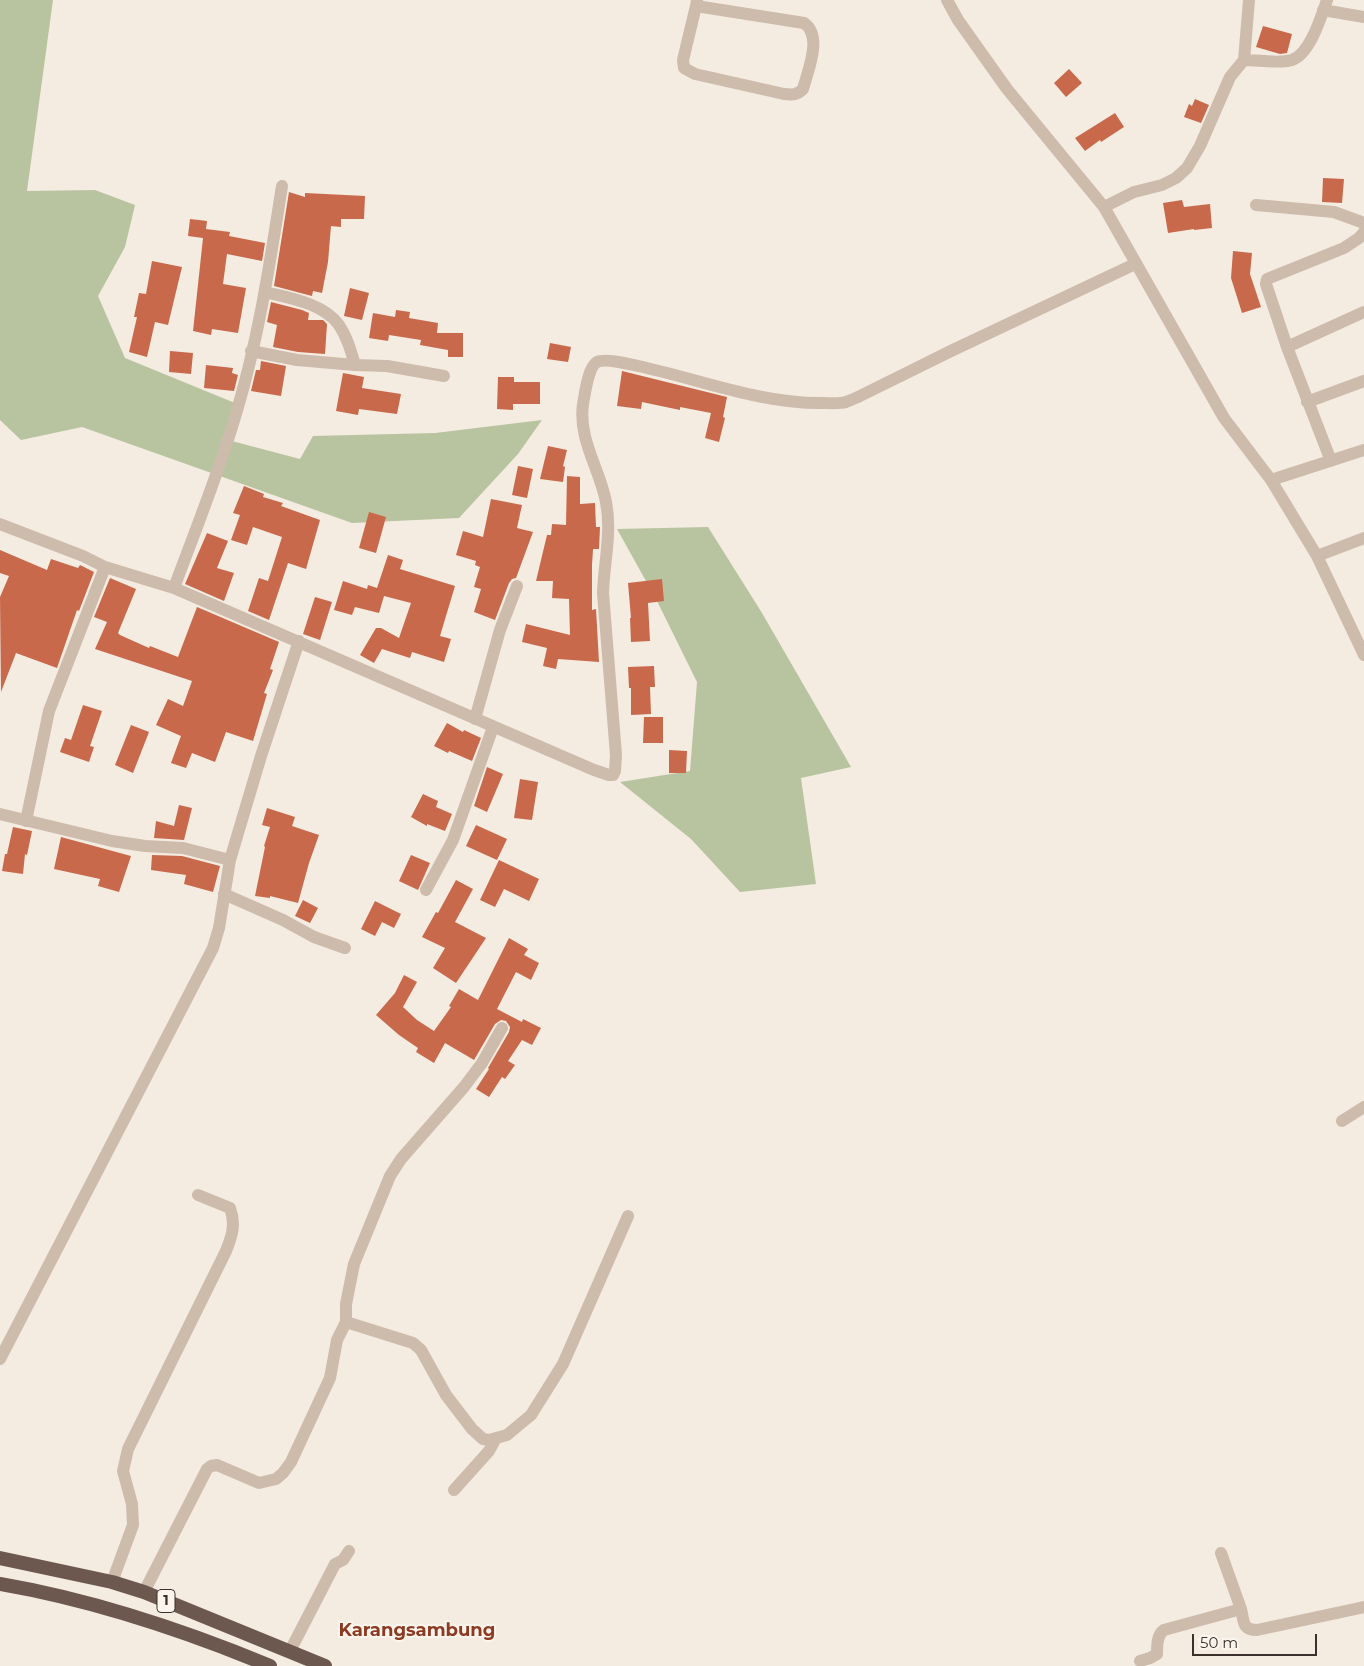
<!DOCTYPE html>
<style>
body{margin:0}
#map{position:relative;width:1364px;height:1666px;overflow:hidden;background:#f4ebe1;font-family:Montserrat,sans-serif}
canvas{display:block}
.scale{position:absolute;left:1192px;top:1634px;width:125px;height:22px;box-sizing:border-box;border:2px solid #3b302b;border-top:0;padding-left:6px;font-size:15px;line-height:18px;white-space:nowrap;color:#3b302b;-webkit-text-stroke:4px #fbf5ee;paint-order:stroke}
</style>
<div id="map">
<canvas width="1364" height="1666"></canvas>
<div class="scale">50 m</div>
</div>
<script>
const c = document.querySelector('canvas').getContext('2d');
c.lineJoin = 'round';
function paint(path, color) {
  c.fillStyle = color;
  c.fill(path, 'evenodd');
}
function stroke(path, color, width, dash) {
  c.strokeStyle = color;
  c.lineWidth = width;
  c.lineCap = dash ? 'butt' : 'round';
  c.setLineDash(dash || []);
  c.stroke(path);
}
function drawText(font, color, halo, rows, align = 'center') {
  c.font = font + ' Montserrat,sans-serif';
  c.lineWidth = 4;
  c.setLineDash([]);
  c.textBaseline = 'middle';
  c.strokeStyle = halo;
  c.fillStyle = color;
  for (const [text, x, y, turn = 0] of rows) {
    c.save();
    c.translate(x, y);
    c.rotate((+turn || 0) * Math.PI / 180);
    c.textAlign = isNaN(turn) ? turn : align;
    if (halo) c.strokeText(text, 0, 0);
    c.fillText(text, 0, 0);
    c.restore();
  }
}
const green = new Path2D(`
 M 0,0 L 53,0 L 27,191 L 95,190 L 135,205 L 125,247 L 98,296 L 125,358 L 235,403 L 228,440 L 300,459 L 313,436 L 435,433 L 542,420 L 518,454 L 459,518 L 352,523 L 82,427 L 21,440 L 0,420 Z
 M 708,527 L 762,613 L 851,767 L 801,778 L 816,884 L 740,892 L 691,839 L 620,782 L 690,771 L 697,682 L 656,599 L 617,529 Z`);
const building = new Path2D(`
 M 1263,26 L 1292,34 L 1287,53 L 1280,54 L 1256,47 Z
 M 1069,69 L 1082,83 L 1066,97 L 1054,83 Z
 M 1195,99 L 1209,105 L 1201,123 L 1184,117 L 1189,104 L 1192,106 Z
 M 1115,113 L 1124,127 L 1101,142 L 1100,140 L 1085,151 L 1075,138 Z
 M 1323,178 L 1344,179 L 1342,203 L 1322,202 Z
 M 289,192 L 305,197 L 305,193 L 365,196 L 364,219 L 341,219 L 341,227 L 331,226 L 328,262 L 322,293 L 313,291 L 312,296 L 274,286 Z
 M 1182,200 L 1184,207 L 1210,204 L 1212,228 L 1194,230 L 1194,229 L 1168,233 L 1163,203 Z
 M 190,219 L 207,221 L 206,229 L 230,232 L 229,236 L 265,243 L 262,261 L 227,254 L 223,284 L 246,288 L 238,333 L 212,329 L 211,335 L 193,331 L 203,238 L 188,236 Z
 M 1233,251 L 1252,253 L 1250,274 L 1261,307 L 1242,313 L 1231,278 Z
 M 152,261 L 182,267 L 168,325 L 155,322 L 147,357 L 129,352 L 137,317 L 134,317 L 139,293 L 146,294 Z
 M 350,288 L 369,293 L 362,320 L 344,316 Z
 M 271,302 L 302,310 L 309,313 L 308,320 L 323,320 L 327,324 L 325,354 L 298,352 L 273,347 L 277,325 L 267,322 Z
 M 396,310 L 410,312 L 409,318 L 438,323 L 437,333 L 463,333 L 463,357 L 448,357 L 448,350 L 420,345 L 421,340 L 389,335 L 388,341 L 369,338 L 373,313 L 395,317 Z
 M 550,343 L 571,347 L 568,362 L 547,359 Z
 M 170,351 L 193,353 L 191,374 L 169,372 Z
 M 261,361 L 286,366 L 281,396 L 251,391 L 256,370 L 260,370 Z
 M 206,365 L 233,368 L 232,373 L 238,375 L 234,391 L 204,388 Z
 M 622,371 L 727,397 L 723,417 L 725,418 L 719,442 L 705,438 L 711,413 L 680,407 L 680,410 L 642,402 L 641,409 L 617,406 Z
 M 343,373 L 364,377 L 362,388 L 401,394 L 397,414 L 359,409 L 358,415 L 336,411 Z
 M 498,377 L 514,377 L 514,382 L 540,382 L 540,404 L 513,404 L 513,410 L 497,409 Z
 M 548,446 L 567,450 L 563,466 L 565,467 L 563,482 L 540,479 Z
 M 518,466 L 533,469 L 527,498 L 512,495 Z
 M 567,476 L 580,477 L 580,504 L 595,503 L 596,527 L 600,527 L 599,549 L 593,549 L 592,565 L 592,610 L 596,609 L 599,662 L 558,659 L 556,669 L 543,666 L 547,648 L 522,642 L 526,624 L 570,635 L 569,599 L 552,598 L 553,581 L 536,581 L 547,535 L 551,535 L 552,524 L 566,525 Z
 M 244,486 L 264,494 L 263,497 L 283,503 L 281,506 L 320,520 L 306,569 L 288,563 L 269,620 L 248,611 L 259,578 L 268,581 L 282,537 L 253,527 L 247,545 L 231,540 L 240,515 L 233,513 Z
 M 491,499 L 522,505 L 517,528 L 533,532 L 516,578 L 512,579 L 509,583 L 495,620 L 474,612 L 481,589 L 474,587 L 480,567 L 475,565 L 476,561 L 456,555 L 463,531 L 483,537 Z
 M 369,512 L 386,517 L 376,553 L 359,548 Z
 M 207,533 L 228,541 L 217,568 L 234,573 L 224,601 L 185,584 Z
 M 0,550 L 47,570 L 51,559 L 78,568 L 80,565 L 94,572 L 79,611 L 77,610 L 57,668 L 16,653 L 1,692 L 0,597 L 9,576 L 0,573 Z
 M 388,555 L 403,560 L 400,569 L 455,586 L 440,636 L 451,639 L 444,662 L 412,652 L 410,658 L 382,649 L 374,663 L 360,655 L 376,628 L 381,628 L 399,638 L 411,603 L 384,596 L 379,613 L 355,607 L 352,615 L 334,610 L 343,581 L 367,589 L 368,585 L 377,588 Z
 M 110,578 L 136,589 L 118,633 L 120,635 L 149,648 L 150,646 L 178,657 L 197,607 L 279,642 L 270,669 L 273,670 L 264,693 L 267,694 L 253,741 L 226,732 L 215,762 L 192,753 L 186,768 L 171,763 L 181,736 L 156,725 L 168,699 L 183,706 L 192,681 L 95,649 L 107,622 L 94,617 Z
 M 662,579 L 664,601 L 648,603 L 650,641 L 631,642 L 630,618 L 631,618 L 628,583 Z
 M 315,597 L 332,602 L 320,640 L 303,634 Z
 M 654,666 L 655,687 L 650,687 L 651,714 L 631,715 L 631,688 L 629,688 L 628,667 Z
 M 83,705 L 102,711 L 90,746 L 94,747 L 89,762 L 60,752 L 65,738 L 71,740 Z
 M 644,717 L 663,717 L 663,743 L 643,743 Z
 M 447,723 L 463,732 L 464,730 L 481,738 L 472,761 L 449,751 L 448,753 L 434,746 Z
 M 131,725 L 149,732 L 133,773 L 115,765 Z
 M 669,750 L 687,751 L 686,773 L 669,773 Z
 M 487,767 L 503,774 L 487,812 L 474,806 Z
 M 520,779 L 538,782 L 532,820 L 514,818 Z
 M 423,794 L 438,801 L 436,807 L 452,814 L 445,831 L 427,824 L 427,826 L 411,817 Z
 M 179,805 L 192,808 L 184,840 L 154,838 L 156,821 L 174,826 Z
 M 267,808 L 295,817 L 292,826 L 319,835 L 309,863 L 298,903 L 270,896 L 270,898 L 255,896 L 265,847 L 264,846 L 270,827 L 262,825 Z
 M 476,825 L 507,839 L 497,860 L 466,846 Z
 M 13,827 L 32,831 L 27,855 L 25,854 L 23,874 L 2,871 L 5,854 L 7,854 Z
 M 61,837 L 131,856 L 119,892 L 98,886 L 100,879 L 54,869 Z
 M 152,855 L 182,856 L 220,866 L 213,892 L 184,884 L 186,875 L 151,870 Z
 M 411,855 L 430,863 L 418,890 L 399,881 Z
 M 499,860 L 539,879 L 529,901 L 504,889 L 495,907 L 480,900 Z
 M 456,880 L 473,889 L 455,922 L 486,938 L 456,983 L 433,968 L 445,948 L 422,937 L 436,912 L 438,913 Z
 M 303,900 L 318,908 L 310,923 L 295,916 Z
 M 375,901 L 401,914 L 394,928 L 382,922 L 375,936 L 361,929 Z
 M 509,938 L 528,949 L 524,955 L 539,963 L 531,980 L 516,972 L 497,1009 L 522,1022 L 523,1019 L 541,1028 L 532,1045 L 522,1040 L 508,1061 L 515,1065 L 505,1079 L 502,1077 L 489,1097 L 476,1089 L 489,1069 L 488,1068 L 509,1032 L 510,1027 L 506,1021 L 501,1020 L 495,1024 L 474,1060 L 445,1043 L 434,1063 L 416,1052 L 418,1048 L 399,1035 L 376,1015 L 395,993 L 404,975 L 417,982 L 403,1007 L 417,1020 L 434,1031 L 451,1007 L 449,1006 L 459,989 L 478,1000 Z`);
const minor = new Path2D(`
 M 947,0 L 958,20 L 1007,89 L 1104,207 L 1224,418 L 1271,480 L 1317,556 L 1364,655
 M 696,6 L 804,23 C 823,36 808,70 803,89 C 797,95 793,95 784,94 L 695,74 L 684,68 L 683,60 L 696,6 L 697,0
 M 1323,10 L 1364,17
 M 1244,60 L 1249,0
 M 1256,205 L 1334,212 L 1364,223
 M 1104,207 L 1134,192 L 1162,185 L 1176,178 L 1187,168 L 1200,146 L 1230,77 L 1244,60 C 1258,60 1279,64 1292,60 C 1310,54 1321,17 1327,0
 M 265,292 C 289,298 323,303 339,325 C 347,337 351,351 355,365 L 387,366 L 444,376
 M 1287,347 L 1364,312
 M 251,351 L 297,360 L 355,365
 M 1307,402 L 1364,381
 M 1331,461 L 1287,347 L 1266,284 L 1267,279 L 1344,248 L 1359,238 L 1364,232
 M 1271,480 L 1364,450
 M 0,524 L 83,556 L 105,567 L 174,588 L 594,770 L 609,775 L 613,775 L 615,771 L 616,755 L 603,593 C 604,562 612,533 606,502 C 600,469 578,440 583,404 C 585,394 588,367 597,362 C 605,358 629,364 638,366 C 699,379 761,404 823,403 C 831,403 839,404 846,402 C 851,400 856,398 860,396 L 953,350 L 1135,264
 M 1317,556 L 1364,538
 M 174,588 C 195,531 218,475 235,417 C 258,342 270,263 282,186
 M 475,719 L 500,630 L 517,586
 M 0,814 L 112,841 L 145,846 L 183,848 L 230,860
 M 26,821 L 49,711 L 105,567
 M 426,890 L 453,840 L 493,727
 M 224,894 L 283,920 L 314,937 L 345,948
 M 1342,1121 L 1364,1107
 M 346,1322 L 346,1304 L 354,1264 L 390,1176 L 401,1159 L 464,1087 L 482,1063 L 502,1028
 M 0,1359 L 213,948 L 219,928 L 230,860 L 261,756 L 299,641
 M 454,1490 L 489,1451 L 495,1440
 M 1221,1553 L 1241,1609
 M 112,1582 L 133,1525 L 132,1504 L 123,1471 L 128,1449 L 226,1251 C 232,1236 236,1224 230,1208 L 198,1195
 M 144,1592 L 207,1469 L 211,1466 L 217,1465 L 259,1483 L 276,1479 L 283,1473 L 291,1462 L 330,1378 L 337,1340 L 346,1322 L 413,1343 L 421,1350 L 446,1395 L 472,1429 L 483,1439 L 489,1440 L 507,1435 L 531,1415 L 563,1364 L 628,1216
 M 290,1651 L 335,1564 L 343,1560 L 349,1551
 M 1140,1661 L 1150,1658 L 1157,1654 C 1157,1645 1157,1635 1164,1630 L 1241,1609 C 1244,1621 1242,1630 1257,1630 L 1364,1607`);
const trunk = new Path2D(`
 M 0,1558 L 112,1582 L 144,1592 L 325,1666
 M 0,1584 C 93,1600 183,1630 270,1666`);
const shields = [
 [166,1601,18]
];
const shieldNames = [
 ["1",166,1601]
];
const quarterNames = [
 ["Karangsambung",417,1631]
];
paint(green, '#b8c4a0');
paint(building, '#c8694b');
stroke(minor, '#cdbbac', 12);
stroke(trunk, '#6c584f', 14);
for (const [x, y, w] of shields) {
  const box = new Path2D();
  box.roundRect(x - w / 2, y - 11.5, w, 23, 4);
  c.fillStyle = '#fbf5ee';
  c.fill(box);
  stroke(box, '#3b302b', 1);
}
drawText('bold 14px', '#3b302b', null, shieldNames);
drawText('bold 18px', '#8c3b22', '#fbf5ee', quarterNames);
</script>
